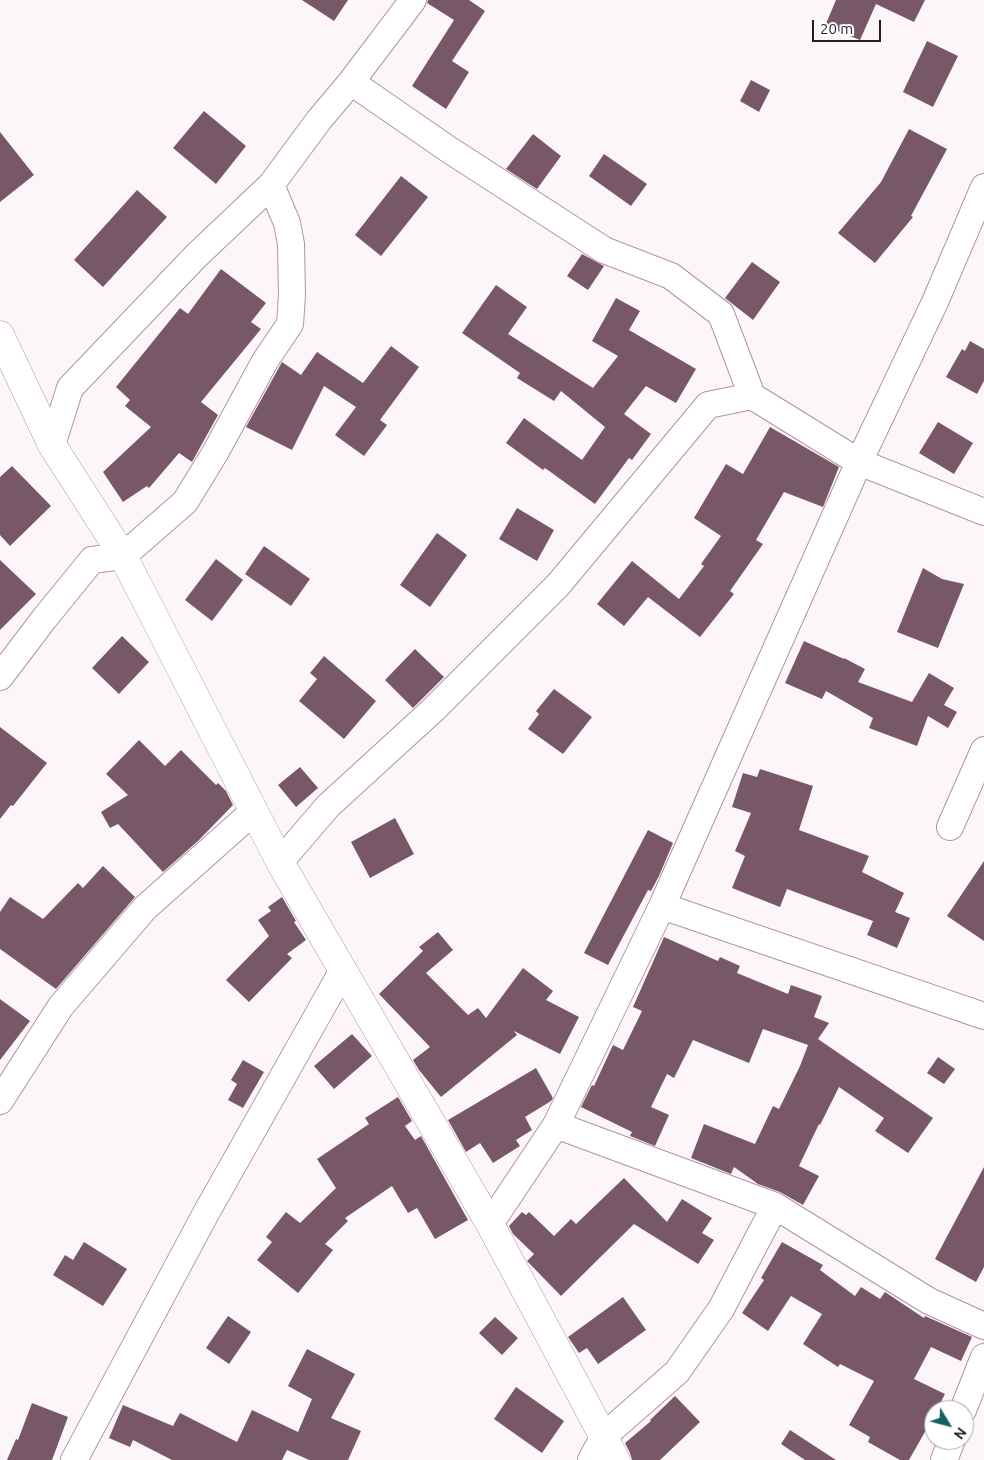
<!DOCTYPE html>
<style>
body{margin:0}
#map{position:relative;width:984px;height:1460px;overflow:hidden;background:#fdf6f9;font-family:Ubuntu,sans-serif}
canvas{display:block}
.north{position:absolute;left:924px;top:1400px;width:50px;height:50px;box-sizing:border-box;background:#fff;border:1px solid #a9a4a7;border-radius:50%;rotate:127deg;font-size:14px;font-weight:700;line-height:20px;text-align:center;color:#271c22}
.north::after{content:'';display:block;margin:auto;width:18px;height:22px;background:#116263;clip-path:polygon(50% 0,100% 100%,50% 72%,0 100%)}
.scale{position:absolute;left:812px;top:20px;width:69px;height:22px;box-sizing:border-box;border:2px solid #271c22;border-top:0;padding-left:6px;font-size:15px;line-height:18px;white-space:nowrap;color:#271c22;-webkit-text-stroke:4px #fff;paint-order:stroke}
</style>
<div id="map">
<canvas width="984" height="1460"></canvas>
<div class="north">N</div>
<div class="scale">20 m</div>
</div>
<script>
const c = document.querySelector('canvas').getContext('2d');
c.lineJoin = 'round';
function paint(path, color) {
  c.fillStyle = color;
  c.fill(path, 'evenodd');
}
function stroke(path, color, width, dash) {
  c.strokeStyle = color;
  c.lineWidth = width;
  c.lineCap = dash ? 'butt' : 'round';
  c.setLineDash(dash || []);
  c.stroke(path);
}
const building = new Path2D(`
 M 302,0 L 348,0 L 334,21 Z
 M 428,0 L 469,0 L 485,11 L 452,61 L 469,72 L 446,109 L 412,86 L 454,20 L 427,3 Z
 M 836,0 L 925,0 L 914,22 L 876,4 L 860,40 L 825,26 Z
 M 927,41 L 958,56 L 933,107 L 903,92 Z
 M 751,80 L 770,90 L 759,112 L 740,101 Z
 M 204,111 L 246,146 L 216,184 L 173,148 Z
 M 909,129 L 947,149 L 911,216 L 913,217 L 875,263 L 838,233 L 881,182 Z
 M 0,132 L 34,175 L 0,202 Z
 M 533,134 L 561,156 L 537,189 L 506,169 Z
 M 604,154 L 647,184 L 631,206 L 589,176 Z
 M 401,176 L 428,197 L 381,256 L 355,235 Z
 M 137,190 L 167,217 L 103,287 L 74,260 Z
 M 582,254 L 604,266 L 588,290 L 567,276 Z
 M 752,262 L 780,282 L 753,320 L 725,298 Z
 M 221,269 L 266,303 L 251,322 L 261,329 L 201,402 L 218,415 L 192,462 L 179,453 L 149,488 L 147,486 L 123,502 L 103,472 L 151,427 L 125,406 L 130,400 L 116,387 L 180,308 L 188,314 Z
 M 496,285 L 527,307 L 508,334 L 593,388 L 618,356 L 592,341 L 616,298 L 640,311 L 629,330 L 696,369 L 676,403 L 646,386 L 624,414 L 651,434 L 632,460 L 629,458 L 595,504 L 545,468 L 543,470 L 506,443 L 524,418 L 582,460 L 605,427 L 561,391 L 554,401 L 517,378 L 520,373 L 462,333 Z
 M 970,341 L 984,349 L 984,381 L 977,394 L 946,377 L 962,349 L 965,351 Z
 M 391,346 L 419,367 L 380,420 L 387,425 L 364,456 L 335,435 L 356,407 L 324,386 L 292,450 L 246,427 L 282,362 L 301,375 L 317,352 L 363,383 Z
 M 938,422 L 973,443 L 954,474 L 919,453 Z
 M 770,427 L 839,467 L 823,507 L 784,492 L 756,540 L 763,544 L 730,591 L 734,594 L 700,637 L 648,597 L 624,626 L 597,604 L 632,561 L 679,599 L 704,566 L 701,564 L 721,536 L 694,518 L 726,464 L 743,474 Z
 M 12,466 L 51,506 L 10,546 L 0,535 L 0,477 Z
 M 517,508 L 554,530 L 537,561 L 499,539 Z
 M 437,533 L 467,555 L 430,607 L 400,585 Z
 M 264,546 L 310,579 L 291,606 L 245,574 Z
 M 216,559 L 243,580 L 212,621 L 185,600 Z
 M 0,560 L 36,594 L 0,630 Z
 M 923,568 L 942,579 L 964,584 L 938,648 L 897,632 Z
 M 122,636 L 149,662 L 119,694 L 92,668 Z
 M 804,641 L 844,659 L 844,658 L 865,669 L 858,682 L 912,702 L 929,673 L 954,688 L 944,705 L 957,712 L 948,728 L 928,716 L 917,746 L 869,728 L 873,718 L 826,691 L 822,699 L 785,683 Z
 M 415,649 L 444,677 L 413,708 L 385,680 Z
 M 324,656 L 376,701 L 344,739 L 299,701 L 317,679 L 310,673 Z
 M 554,689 L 592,717 L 563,754 L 528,729 L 539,714 L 536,711 Z
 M 0,727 L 47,763 L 13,806 L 11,805 L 0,819 Z
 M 139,740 L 165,766 L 181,750 L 216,785 L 218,783 L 226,791 L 233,805 L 199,840 L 163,872 L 118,824 L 110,828 L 101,812 L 128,795 L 106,774 Z
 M 300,767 L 318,788 L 296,807 L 278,785 Z
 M 760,769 L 813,786 L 799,830 L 869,856 L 862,872 L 904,893 L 895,912 L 910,918 L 897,948 L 867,935 L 873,921 L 787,889 L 780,907 L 732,888 L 745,856 L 735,851 L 751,813 L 732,807 L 743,773 L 757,777 Z
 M 395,818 L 414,854 L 370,878 L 351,842 Z
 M 648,830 L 673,843 L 659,876 L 651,891 L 648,890 L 608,965 L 584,953 Z
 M 984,861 L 984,941 L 947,916 Z
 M 103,866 L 135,897 L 56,989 L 0,949 L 0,912 L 10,897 L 43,919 L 78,883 L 83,888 Z
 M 282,897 L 296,921 L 294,922 L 306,940 L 287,954 L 292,958 L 249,1002 L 226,980 L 269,936 L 258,920 L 271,911 L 268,907 Z
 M 438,932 L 453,950 L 426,973 L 468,1015 L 478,1008 L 486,1018 L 523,968 L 553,991 L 546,1000 L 579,1017 L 560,1054 L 514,1031 L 517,1035 L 441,1097 L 419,1070 L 413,1060 L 430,1047 L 379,994 L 423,951 L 419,947 Z
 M 664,937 L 718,961 L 720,957 L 740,966 L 737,973 L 788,994 L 791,985 L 822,996 L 814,1017 L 829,1023 L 818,1039 L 933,1118 L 908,1153 L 875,1131 L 884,1118 L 839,1087 L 820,1125 L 819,1124 L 799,1166 L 819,1176 L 803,1205 L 780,1192 L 758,1184 L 734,1167 L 731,1174 L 691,1158 L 704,1124 L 755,1144 L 773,1106 L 779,1109 L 800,1066 L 808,1045 L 763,1029 L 749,1063 L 693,1040 L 674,1078 L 667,1074 L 651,1107 L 669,1115 L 655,1146 L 630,1136 L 632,1132 L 581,1107 L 592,1085 L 594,1086 L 613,1045 L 623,1050 L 642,1011 L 633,1007 Z
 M 0,999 L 30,1021 L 0,1060 Z
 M 352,1034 L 372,1056 L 334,1089 L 314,1066 Z
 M 938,1057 L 955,1069 L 944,1084 L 927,1073 Z
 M 243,1060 L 264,1072 L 243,1108 L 228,1100 L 237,1084 L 231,1080 Z
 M 536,1068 L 553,1098 L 551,1101 L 525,1117 L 532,1130 L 516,1140 L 520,1146 L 493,1163 L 480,1143 L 466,1152 L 448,1120 Z
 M 398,1097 L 412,1121 L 405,1126 L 415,1140 L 421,1136 L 468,1220 L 435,1239 L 417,1208 L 408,1213 L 392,1186 L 345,1218 L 348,1221 L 325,1244 L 333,1250 L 298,1293 L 257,1260 L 272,1242 L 266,1237 L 286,1212 L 300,1223 L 336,1188 L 317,1159 L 369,1124 L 365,1118 Z
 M 984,1167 L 984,1267 L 976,1282 L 935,1259 Z
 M 624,1178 L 667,1222 L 682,1199 L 712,1218 L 702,1233 L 714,1240 L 698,1264 L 634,1224 L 561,1296 L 527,1261 L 534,1254 L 513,1234 L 509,1226 L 522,1212 L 526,1215 L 529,1212 L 554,1236 L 571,1219 L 576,1224 Z
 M 84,1242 L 127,1269 L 103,1306 L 53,1275 L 65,1255 L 73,1260 Z
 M 782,1242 L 823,1265 L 820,1270 L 855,1296 L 861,1287 L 880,1299 L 885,1292 L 924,1318 L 925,1316 L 972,1337 L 961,1361 L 931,1347 L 914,1379 L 945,1394 L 937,1410 L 934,1410 L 934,1415 L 930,1423 L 909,1460 L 900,1460 L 868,1442 L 870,1437 L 849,1425 L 874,1381 L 840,1364 L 838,1367 L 803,1344 L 822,1314 L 791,1296 L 768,1331 L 742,1313 L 764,1280 L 761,1278 Z
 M 623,1297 L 646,1330 L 598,1364 L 587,1348 L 579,1353 L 568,1337 Z
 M 228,1316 L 251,1332 L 229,1364 L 206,1348 Z
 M 495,1317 L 518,1338 L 502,1355 L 479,1333 Z
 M 307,1349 L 355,1374 L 331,1418 L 361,1431 L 348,1460 L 309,1460 L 287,1450 L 282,1460 L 172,1460 L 133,1440 L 130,1447 L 109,1438 L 123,1405 L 173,1426 L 180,1413 L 237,1442 L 252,1410 L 298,1432 L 312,1399 L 288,1386 Z
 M 516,1387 L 564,1421 L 542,1453 L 494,1419 Z
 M 675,1396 L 700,1422 L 660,1460 L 632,1460 L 630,1453 L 625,1443 L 651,1421 L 650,1420 Z
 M 32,1403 L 68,1417 L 52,1460 L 7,1460 L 16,1439 L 18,1440 Z
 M 790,1430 L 836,1460 L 805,1460 L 781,1444 Z`);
const street = new Path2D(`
 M 351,82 L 448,149 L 604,250 L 671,276 L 721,314 L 752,396
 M 52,445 L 70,388 L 196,256 L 271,185 L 319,120 L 351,82 L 413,0
 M 0,677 L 44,619 L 92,560 L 123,556 L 185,502 L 215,453 L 265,361 L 290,324 L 292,295 L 291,244 L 287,223 L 271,185
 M 950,827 L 984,750
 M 280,862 L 328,806 L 433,710 L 558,585 L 708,405 L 752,396 L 859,462 L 984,512
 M 662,906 L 984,1016
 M 0,1101 L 61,1006 L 145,908 L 254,811
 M 556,1125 L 775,1206 L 929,1301 L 984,1326
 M 490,1224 L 556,1125 L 662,906 L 859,462 L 935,302 L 984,187
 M 963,1410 L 984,1357
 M 74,1460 L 205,1215 L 343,970
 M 591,1460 L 604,1436 L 677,1372 L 721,1309 L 775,1206
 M 944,1460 L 952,1440`);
const secondary = new Path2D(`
 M 0,335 L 52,445 L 123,556 L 280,862 L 490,1224 L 616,1460`);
paint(building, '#785769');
stroke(street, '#b193a2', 28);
stroke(secondary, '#b193a2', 29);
stroke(street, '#fff', 26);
stroke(secondary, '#fff', 28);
</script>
